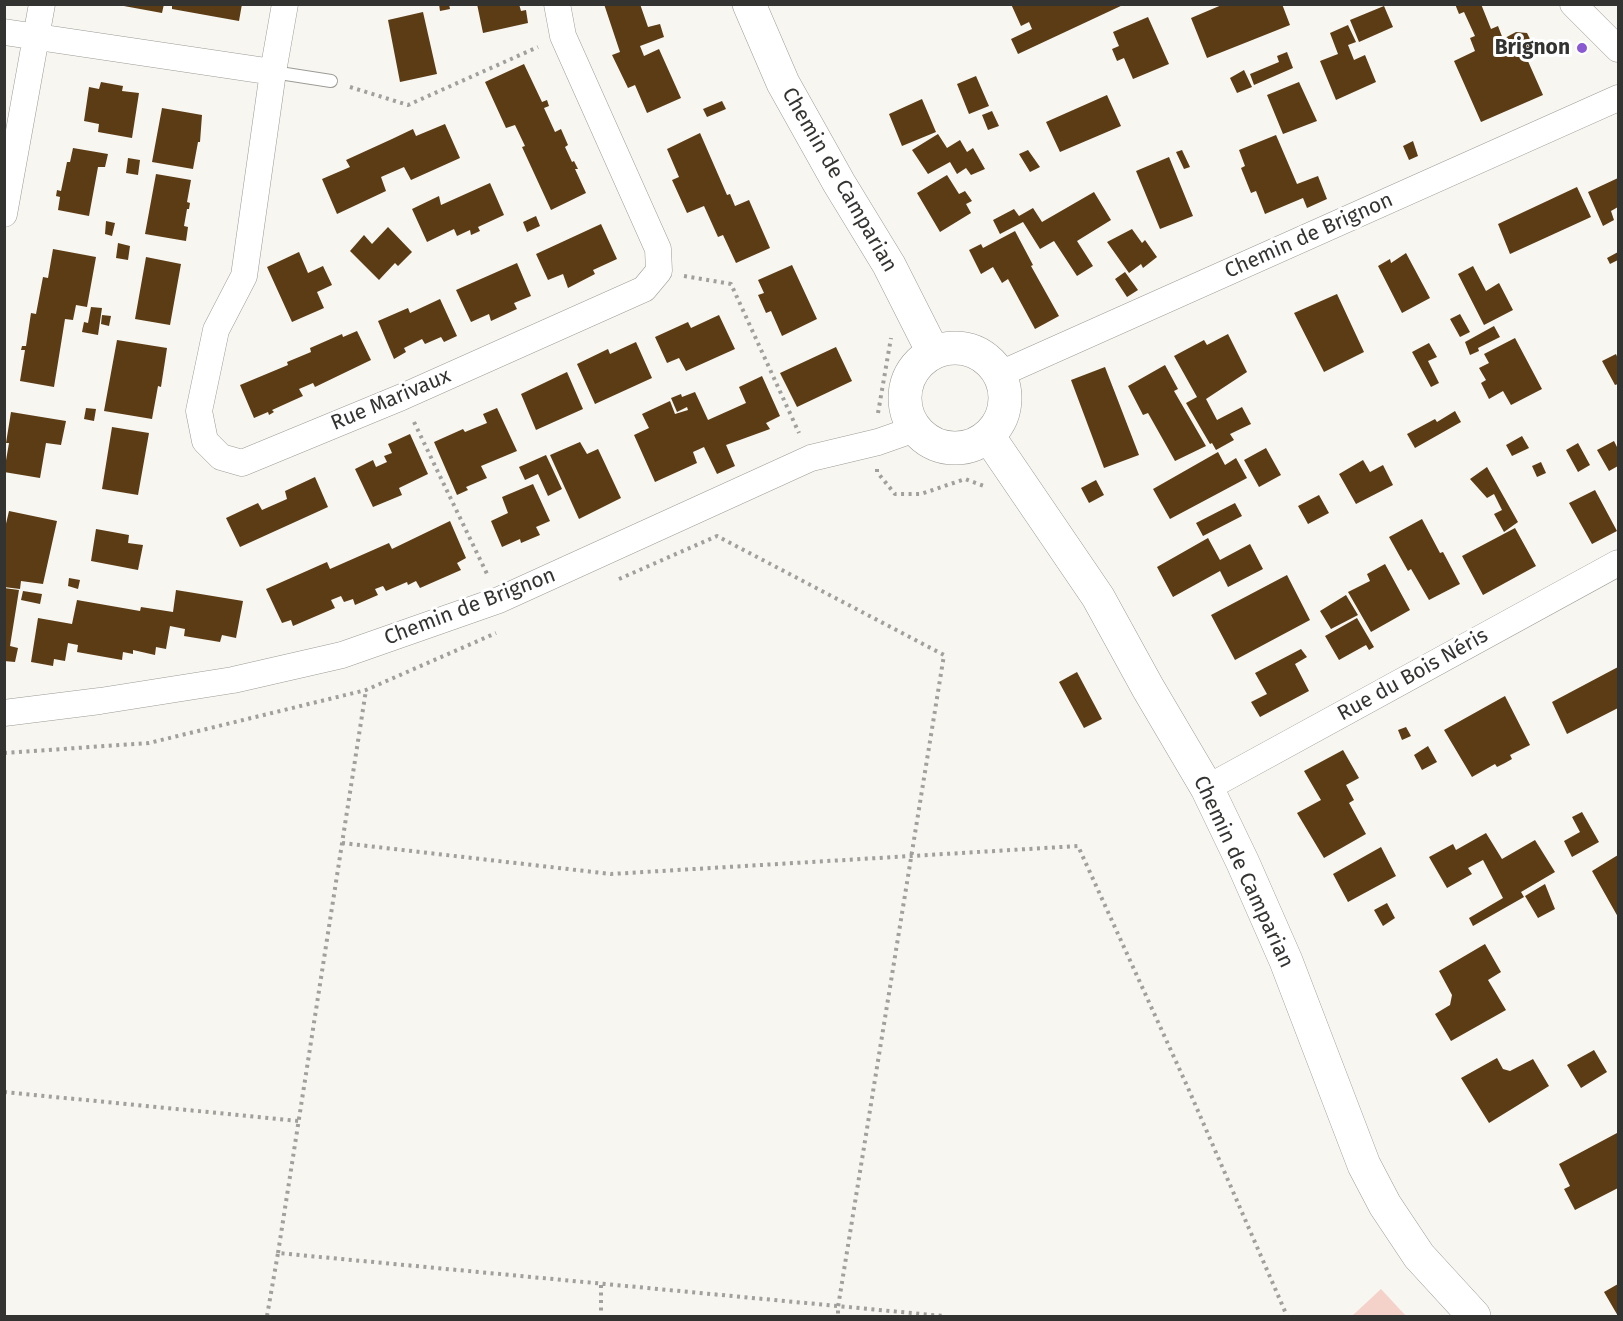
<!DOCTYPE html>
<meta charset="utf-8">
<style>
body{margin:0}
#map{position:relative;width:1623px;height:1321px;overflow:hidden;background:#f7f6f1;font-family:"Fira Sans",sans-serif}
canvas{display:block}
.frame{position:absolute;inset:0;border:6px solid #333331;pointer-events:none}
</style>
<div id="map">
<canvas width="1623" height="1321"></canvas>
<div class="frame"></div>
</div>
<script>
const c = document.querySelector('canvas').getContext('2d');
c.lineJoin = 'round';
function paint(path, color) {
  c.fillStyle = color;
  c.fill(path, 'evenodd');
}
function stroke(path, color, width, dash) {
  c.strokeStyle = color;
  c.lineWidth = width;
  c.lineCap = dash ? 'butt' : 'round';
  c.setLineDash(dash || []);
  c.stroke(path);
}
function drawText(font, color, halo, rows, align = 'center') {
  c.font = font + ' "Fira Sans",sans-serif';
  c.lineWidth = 6;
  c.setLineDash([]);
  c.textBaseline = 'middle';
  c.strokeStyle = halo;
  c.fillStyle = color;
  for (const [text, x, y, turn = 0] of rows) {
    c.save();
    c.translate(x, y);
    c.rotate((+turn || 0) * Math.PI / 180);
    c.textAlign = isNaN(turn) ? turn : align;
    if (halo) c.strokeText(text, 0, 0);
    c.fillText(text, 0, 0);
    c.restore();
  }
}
const green = new Path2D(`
 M 1381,1289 L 1406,1316 L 1352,1316 Z`);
const building = new Path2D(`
 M 113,4 L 164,4 L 162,13 Z
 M 172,4 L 242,4 L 239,21 L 172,9 Z
 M 439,4 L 449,4 L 450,9 L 440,11 Z
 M 477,4 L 519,4 L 521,11 L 526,10 L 528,23 L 483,33 Z
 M 604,4 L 640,4 L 648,27 L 660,24 L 664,37 L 640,46 L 644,56 L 659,49 L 681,98 L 647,113 L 635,85 L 628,88 L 612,55 L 620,52 Z
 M 1011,4 L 1125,4 L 1018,54 L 1011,39 L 1032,29 L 1029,22 L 1021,26 Z
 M 1224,4 L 1282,4 L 1290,25 L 1207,58 L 1191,18 Z
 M 1455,4 L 1481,4 L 1491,29 L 1498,26 L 1503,39 L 1516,32 L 1527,33 L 1531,41 L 1529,47 L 1523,50 L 1543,95 L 1481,122 L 1454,61 L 1475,51 L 1470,38 L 1475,36 L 1464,12 L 1459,14 Z
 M 1384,6 L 1393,27 L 1359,42 L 1350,20 Z
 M 423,12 L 437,74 L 400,82 L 388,20 Z
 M 1148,17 L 1169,64 L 1133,79 L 1124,58 L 1117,61 L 1112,49 L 1119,46 L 1113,32 Z
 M 1348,25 L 1356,42 L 1348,45 L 1354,60 L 1365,55 L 1376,82 L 1336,100 L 1320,61 L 1338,54 L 1330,33 Z
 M 1287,52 L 1293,68 L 1254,85 L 1250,74 L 1279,62 L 1277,56 Z
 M 524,64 L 542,102 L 547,100 L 549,106 L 544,108 L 555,132 L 561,129 L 568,145 L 565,147 L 572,162 L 574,161 L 578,169 L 575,169 L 586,193 L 551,210 L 522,147 L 525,146 L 515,125 L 506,128 L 485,82 Z
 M 1244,70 L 1252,87 L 1237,93 L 1230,78 Z
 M 976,76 L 989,106 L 969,114 L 957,84 Z
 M 101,82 L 123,86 L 122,91 L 139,93 L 132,138 L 98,132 L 99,124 L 84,121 L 89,87 L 99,89 Z
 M 1299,82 L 1317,121 L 1283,134 L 1267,95 Z
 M 1107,95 L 1121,126 L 1060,152 L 1046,122 Z
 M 922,99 L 936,132 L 902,146 L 889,114 Z
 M 722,101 L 726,109 L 707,117 L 703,109 Z
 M 162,108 L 202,115 L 200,142 L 198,142 L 193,169 L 152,162 Z
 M 992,111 L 999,126 L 988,130 L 982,115 Z
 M 445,124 L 460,158 L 411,180 L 404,167 L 381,177 L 386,191 L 337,214 L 322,179 L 350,167 L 346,160 L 392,139 L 413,129 L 416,136 Z
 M 700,133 L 727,195 L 730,194 L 735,206 L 749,200 L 770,248 L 736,263 L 723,235 L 718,237 L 704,206 L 687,213 L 672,180 L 679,177 L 667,149 Z
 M 938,134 L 947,148 L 960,140 L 967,152 L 973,148 L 985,169 L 971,175 L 966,168 L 957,174 L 950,162 L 928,174 L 912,150 Z
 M 1276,135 L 1297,184 L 1318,176 L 1327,199 L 1307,208 L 1303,198 L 1265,214 L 1256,191 L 1251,193 L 1241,168 L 1245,166 L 1239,150 Z
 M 1413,141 L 1418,156 L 1409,160 L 1403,146 Z
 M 73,148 L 108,154 L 105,167 L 98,167 L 89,216 L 58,210 L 60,197 L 56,196 L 57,190 L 61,191 L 67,162 L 70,162 Z
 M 1028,150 L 1040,167 L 1030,172 L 1019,154 Z
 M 1182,150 L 1190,167 L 1184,169 L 1176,152 Z
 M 1169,157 L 1193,216 L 1160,229 L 1136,171 Z
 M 128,158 L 140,160 L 138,175 L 126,173 Z
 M 156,174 L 191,180 L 187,202 L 190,203 L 189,209 L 187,209 L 184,226 L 188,227 L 186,241 L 145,234 Z
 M 947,175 L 959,194 L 965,191 L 972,201 L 966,204 L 971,213 L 940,232 L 917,193 Z
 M 1618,178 L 1618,207 L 1611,211 L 1614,220 L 1603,226 L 1588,192 Z
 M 490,183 L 504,215 L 478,227 L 480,231 L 471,235 L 470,230 L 457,236 L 454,229 L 427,242 L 412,209 L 439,196 L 441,205 Z
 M 1577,187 L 1591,217 L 1510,254 L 1498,224 Z
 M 1094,192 L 1111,220 L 1077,241 L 1093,266 L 1077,276 L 1054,241 L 1040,249 L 1023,222 L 1000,234 L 993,220 L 1014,209 L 1019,216 L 1033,208 L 1042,222 Z
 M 536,216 L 540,226 L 527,232 L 523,222 Z
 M 106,221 L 115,223 L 112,236 L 105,234 Z
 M 601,224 L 617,259 L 593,270 L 595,274 L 568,288 L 563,274 L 548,280 L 536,254 Z
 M 388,227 L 412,252 L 398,266 L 395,263 L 379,280 L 350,251 L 364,235 L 372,244 Z
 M 1132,229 L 1142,243 L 1145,240 L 1157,257 L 1143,268 L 1141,264 L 1129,273 L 1107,242 Z
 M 1015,231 L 1033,265 L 1031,266 L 1059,316 L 1035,329 L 1008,279 L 1002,283 L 993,267 L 981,274 L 969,250 L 981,244 L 983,248 Z
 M 118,243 L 130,246 L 128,260 L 116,258 Z
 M 53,249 L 96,257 L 87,307 L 76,305 L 73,320 L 65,319 L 54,387 L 20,381 L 25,350 L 21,350 L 22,346 L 26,346 L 31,313 L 36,314 L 43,277 L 48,278 Z
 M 299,252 L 308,273 L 323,266 L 332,285 L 317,292 L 324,308 L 292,322 L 267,267 Z
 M 1618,252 L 1618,260 L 1610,264 L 1607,258 Z
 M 1406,253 L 1430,298 L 1402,313 L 1378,266 L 1390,259 L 1391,263 Z
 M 146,257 L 181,264 L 170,325 L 135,319 Z
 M 517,263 L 531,296 L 514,303 L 517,309 L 491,321 L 489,314 L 471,322 L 456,290 Z
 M 792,265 L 817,319 L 782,336 L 771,311 L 766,313 L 758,295 L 764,293 L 758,280 Z
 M 1473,266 L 1486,291 L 1499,283 L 1513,310 L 1484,325 L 1458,274 Z
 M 1125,272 L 1138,290 L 1127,297 L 1115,279 Z
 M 1337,294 L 1364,352 L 1324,372 L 1294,313 Z
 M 440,299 L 457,336 L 444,342 L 441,337 L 425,344 L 422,339 L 404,348 L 406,352 L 394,359 L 378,321 L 408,308 L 410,313 Z
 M 91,307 L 102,308 L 98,335 L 82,332 L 84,322 L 88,323 Z
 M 1460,314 L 1470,332 L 1460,337 L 1450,319 Z
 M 102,315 L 111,316 L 109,326 L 101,324 Z
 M 719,315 L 735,349 L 686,371 L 679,358 L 667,363 L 655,337 L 688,322 L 691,328 Z
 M 1494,326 L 1500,337 L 1478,348 L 1479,351 L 1470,355 L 1465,342 Z
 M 357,331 L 371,360 L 315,387 L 313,383 L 299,389 L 303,396 L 272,410 L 274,412 L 269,415 L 268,412 L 254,418 L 240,385 L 288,365 L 287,362 L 311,352 L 310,348 L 342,334 L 343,337 Z
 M 1228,334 L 1247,372 L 1206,399 L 1217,420 L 1242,407 L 1251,424 L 1230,434 L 1234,440 L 1216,450 L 1212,443 L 1210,444 L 1186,403 L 1197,397 L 1174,356 L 1204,340 L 1207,345 Z
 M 1515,338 L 1542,389 L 1511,405 L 1503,391 L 1489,399 L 1481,383 L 1486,380 L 1479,368 L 1489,363 L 1484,354 Z
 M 117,340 L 167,348 L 161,387 L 158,386 L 152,419 L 104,411 Z
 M 636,342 L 652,378 L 595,404 L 577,364 L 608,349 L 610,354 Z
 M 1429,343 L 1437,357 L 1428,361 L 1439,383 L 1431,387 L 1412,352 Z
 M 836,347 L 852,381 L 797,407 L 780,373 Z
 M 1616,354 L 1618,359 L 1618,384 L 1615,385 L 1602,361 Z
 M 1165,365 L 1178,389 L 1174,391 L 1206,446 L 1175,461 L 1148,413 L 1143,415 L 1128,386 Z
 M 1105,367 L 1139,455 L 1104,468 L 1071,380 Z
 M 567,372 L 583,409 L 536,430 L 521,394 Z
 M 762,376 L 780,416 L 766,423 L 770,429 L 726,445 L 735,466 L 717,474 L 704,447 L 693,452 L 697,463 L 655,482 L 634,435 L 649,428 L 642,414 L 670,401 L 675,414 L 688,410 L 687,407 L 677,412 L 671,398 L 681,394 L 682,397 L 695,392 L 708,420 L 746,403 L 739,387 Z
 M 86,408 L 96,409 L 94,421 L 84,419 Z
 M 497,408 L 517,451 L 481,466 L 487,478 L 466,487 L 468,490 L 457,495 L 434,442 L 463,429 L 465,432 L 487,423 L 483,414 Z
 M 1455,411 L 1461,422 L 1415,448 L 1407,434 L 1435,419 L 1437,422 Z
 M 11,412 L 66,421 L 61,445 L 46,443 L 40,478 L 4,472 L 9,443 L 6,443 Z
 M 112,427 L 149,433 L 138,495 L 102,489 Z
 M 410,434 L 428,474 L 399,488 L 402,495 L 373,507 L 355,469 L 373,460 L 376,467 L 387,462 L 384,456 L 392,453 L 388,444 Z
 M 1522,436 L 1529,448 L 1512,456 L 1506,445 Z
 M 1614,441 L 1618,449 L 1618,466 L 1609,471 L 1597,450 Z
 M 580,442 L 587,454 L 598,449 L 599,451 L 621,498 L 579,519 L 550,455 Z
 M 1578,443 L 1590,465 L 1578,472 L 1566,450 Z
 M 1266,448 L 1281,475 L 1259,487 L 1244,460 Z
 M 1218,452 L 1225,465 L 1236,458 L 1247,478 L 1170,519 L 1153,489 Z
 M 546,455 L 562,489 L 548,496 L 538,474 L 525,480 L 519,467 Z
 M 1363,460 L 1370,472 L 1383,465 L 1393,485 L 1356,504 L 1339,474 Z
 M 1541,462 L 1546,473 L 1537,477 L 1532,466 Z
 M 1487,467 L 1518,522 L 1504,532 L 1494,514 L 1502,510 L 1494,494 L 1487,498 L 1470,479 Z
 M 315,477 L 328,507 L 240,547 L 226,518 L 258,503 L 262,510 L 287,499 L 285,491 Z
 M 1096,480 L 1104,495 L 1089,503 L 1081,488 Z
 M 533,484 L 550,521 L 536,527 L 540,535 L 521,543 L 520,539 L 502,547 L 491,521 L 508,513 L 502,497 Z
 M 1595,490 L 1617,531 L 1592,544 L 1569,503 Z
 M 1319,495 L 1329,513 L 1308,524 L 1298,506 Z
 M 1235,503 L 1242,516 L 1203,536 L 1196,523 Z
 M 9,511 L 57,521 L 43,584 L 21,581 L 20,589 L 4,587 L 4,532 Z
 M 1422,519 L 1440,553 L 1443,552 L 1460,584 L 1429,600 L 1411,569 L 1408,571 L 1389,537 Z
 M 450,521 L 466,558 L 457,563 L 461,570 L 420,588 L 416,581 L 408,585 L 407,582 L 386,591 L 383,586 L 375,589 L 378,595 L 355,605 L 353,599 L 344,602 L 341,596 L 331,600 L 335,608 L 293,626 L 291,620 L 282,623 L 266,589 L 327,562 L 330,569 L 389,543 L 392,549 Z
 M 1515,528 L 1536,566 L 1483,595 L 1462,556 Z
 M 96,529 L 129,535 L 128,543 L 143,545 L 138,570 L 91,561 Z
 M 1208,538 L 1220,560 L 1250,544 L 1263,569 L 1228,587 L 1220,571 L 1173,597 L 1157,567 Z
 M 1385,564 L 1410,610 L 1371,632 L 1348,592 L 1370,581 L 1367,574 Z
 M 1287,575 L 1310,620 L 1235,660 L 1211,615 Z
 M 69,578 L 80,580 L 78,589 L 68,586 Z
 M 4,588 L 19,590 L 10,646 L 18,648 L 15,662 L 4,661 Z
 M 176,590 L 243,601 L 236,638 L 222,635 L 220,642 L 184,636 L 185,629 L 170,626 L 166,649 L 156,647 L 155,655 L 133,650 L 133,654 L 123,652 L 122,660 L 77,652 L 78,645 L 68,643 L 65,661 L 54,659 L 53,666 L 31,662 L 38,618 L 72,624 L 77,600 L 140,611 L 141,607 L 173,612 Z
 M 23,591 L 42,594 L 40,604 L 21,600 Z
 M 1346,595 L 1358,615 L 1331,629 L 1320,611 Z
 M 1357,618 L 1374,647 L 1369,650 L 1366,645 L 1339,660 L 1325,636 Z
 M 1301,649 L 1307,657 L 1295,664 L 1309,691 L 1260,717 L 1251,702 L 1267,694 L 1255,673 Z
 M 1618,667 L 1618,708 L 1567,734 L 1552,702 Z
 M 1077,672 L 1102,719 L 1084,728 L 1059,682 Z
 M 1505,696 L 1530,745 L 1510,755 L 1512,759 L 1505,763 L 1497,767 L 1495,764 L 1472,777 L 1444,730 Z
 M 1406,727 L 1411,736 L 1402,740 L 1398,730 Z
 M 1428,746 L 1437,762 L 1422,770 L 1414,755 Z
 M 1343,750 L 1359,778 L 1346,785 L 1354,800 L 1349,803 L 1366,834 L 1324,858 L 1297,813 L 1321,800 L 1304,771 Z
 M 1582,812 L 1599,842 L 1572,857 L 1564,841 L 1580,832 L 1572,817 Z
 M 1486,833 L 1502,859 L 1535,840 L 1555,872 L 1521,892 L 1524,897 L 1473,926 L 1469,918 L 1503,898 L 1483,860 L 1468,868 L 1472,874 L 1447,888 L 1429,857 L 1453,844 L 1456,850 Z
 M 1381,847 L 1396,876 L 1348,902 L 1333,874 Z
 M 1618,855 L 1618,917 L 1592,871 Z
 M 1545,884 L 1555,909 L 1538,918 L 1525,896 Z
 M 1387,903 L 1395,918 L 1383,926 L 1374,910 Z
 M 1485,944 L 1501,972 L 1488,980 L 1506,1010 L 1451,1041 L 1435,1014 L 1450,1005 L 1452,995 L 1439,971 Z
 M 1594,1050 L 1607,1072 L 1581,1088 L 1567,1065 Z
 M 1497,1058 L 1503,1069 L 1510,1071 L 1533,1059 L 1549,1086 L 1489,1123 L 1461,1078 Z
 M 1617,1133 L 1618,1137 L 1618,1188 L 1575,1210 L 1564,1189 L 1570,1186 L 1559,1164 Z
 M 1618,1284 L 1618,1316 L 1604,1292 Z`);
const path = new Path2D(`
 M 350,87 L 408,105 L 538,47
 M 684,276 L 731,284 L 799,433
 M 878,413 L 891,338
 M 414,422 L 487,574
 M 877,469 L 877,472 L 895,494 L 921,494 L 965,479 L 984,486
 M 619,579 L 717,536 L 944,655 L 838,1307 L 838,1316
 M 4,753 L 149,743 L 366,690 L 496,633
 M 342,843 L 611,874 L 1078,846 L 1188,1088 L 1287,1316
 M 4,1092 L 299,1121
 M 278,1253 L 366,690
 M 601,1285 L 601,1316
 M 267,1316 L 278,1253 L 943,1316`);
const service = new Path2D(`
 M 273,72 L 331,81`);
const minor = new Path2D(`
 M 285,4 L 273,72 L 244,276 L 216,330 L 199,411 L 205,441 L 221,457 L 242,463 L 402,397 L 644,289 L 659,271 L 658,249 L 563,36 L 557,4
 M 1573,4 L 1618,49
 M 4,32 L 273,72
 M 4,214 L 42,4
 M 1000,374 L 1618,98
 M 4,713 L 100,701 L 233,680 L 342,655 L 499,600 L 811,458 L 878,442 L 915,429
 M 1207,788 L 1618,563`);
const secondary = new Path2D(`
 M 749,4 L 783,83 L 839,183 L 889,265 L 933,352
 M905 398a50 50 0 1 1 100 0a50 50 0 1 1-100 0Z
 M 989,437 L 1098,597 L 1148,688 L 1207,788 L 1243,863 L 1286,961 L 1364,1165 L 1385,1205 L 1419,1256 L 1474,1316`);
const markers = [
 [1582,48,6,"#8a58d0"]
];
const poiNames = [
 ["Brignon",1570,48]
];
const streetNames = [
 ["Chemin de Camparian",839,180,60],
 ["Chemin de Brignon",1309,236,-24],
 ["Rue Marivaux",391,400,-23],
 ["Chemin de Brignon",470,607,-21],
 ["Rue du Bois Néris",1413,675,-29],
 ["Chemin de Camparian",1243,872,65]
];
paint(green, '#f4d2c9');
paint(building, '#5c3c14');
stroke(service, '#9c9b96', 14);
stroke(minor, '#9c9b96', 27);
stroke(secondary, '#9c9b96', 34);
stroke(path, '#a1a09c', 4, [3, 4.5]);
stroke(service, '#fff', 12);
stroke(minor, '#fff', 26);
stroke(secondary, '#fff', 33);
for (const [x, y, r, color] of markers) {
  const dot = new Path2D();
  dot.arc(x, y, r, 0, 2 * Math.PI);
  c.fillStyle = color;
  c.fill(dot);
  stroke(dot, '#fff', 2);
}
drawText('bold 21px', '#333331', '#fff', poiNames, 'right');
drawText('21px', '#333331', '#fff', streetNames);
</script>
